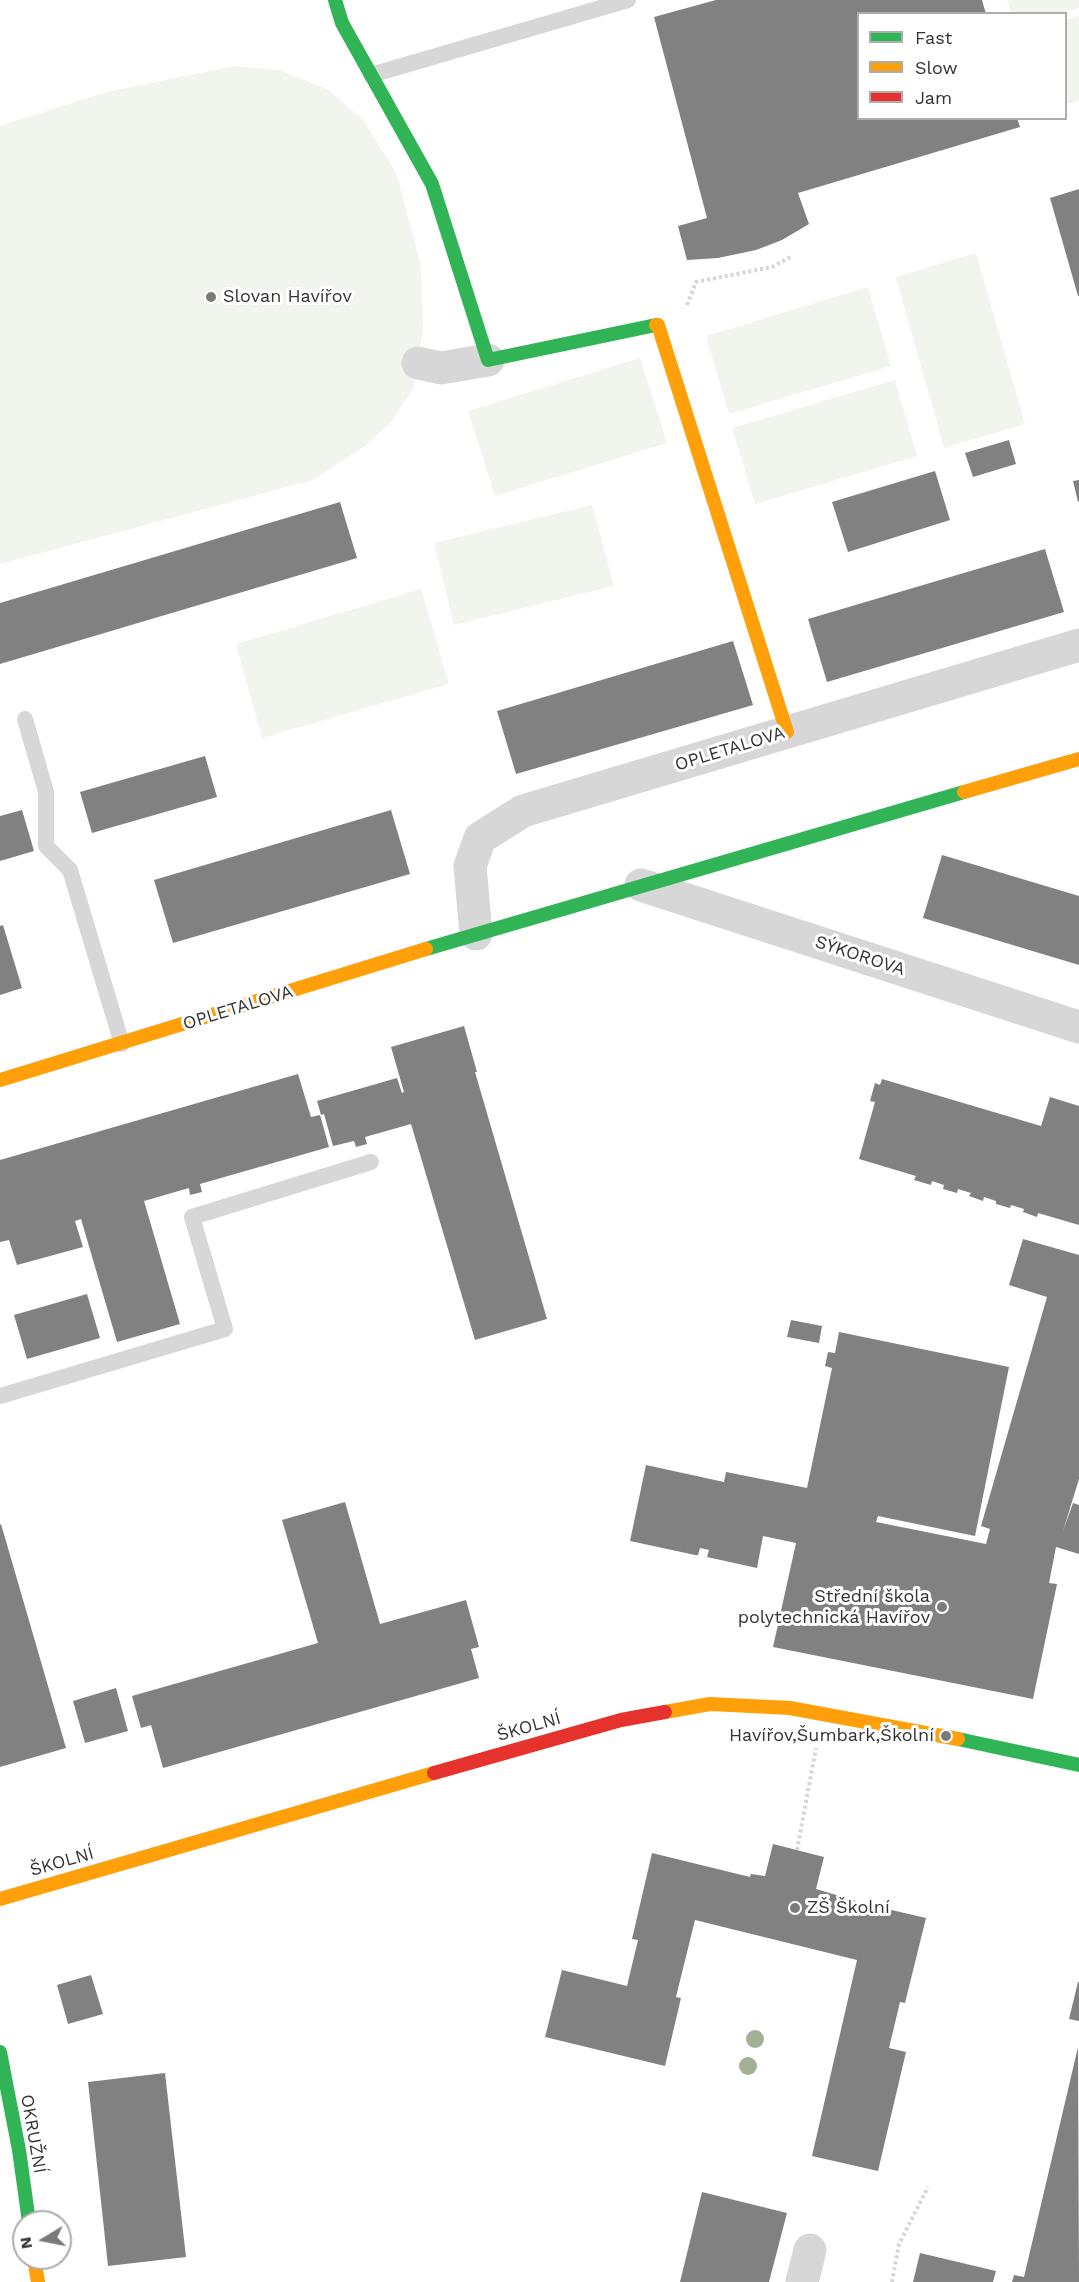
<!DOCTYPE html>
<meta charset="utf-8">
<style>
body{margin:0}
#map{position:relative;width:1079px;height:2282px;overflow:hidden;background:#fff;font-family:"Work Sans",sans-serif}
canvas{display:block}
.legend{position:absolute;left:857px;top:12px;width:210px;height:108px;box-sizing:border-box;background:#fff;border:2px solid #adadad;margin:0;padding:8px 10px;list-style:none;font-size:18px;color:#333}
.legend li{display:flex;align-items:center;gap:12px;height:30px}
.legend b{width:30px;border:2px solid #adadad}
.north{position:absolute;left:12px;top:2210px;width:60px;height:60px;box-sizing:border-box;background:#fff;border:2px solid #adadad;border-radius:50%;rotate:260deg;font-size:16px;font-weight:700;line-height:24px;text-align:center;color:#333}
.north::after{content:'';display:block;margin:auto;width:21px;height:27px;background:#7a7a7a;clip-path:polygon(50% 0,100% 100%,50% 72%,0 100%)}
</style>
<div id="map">
<canvas width="1079" height="2282"></canvas>
<ul class="legend">
<li><b style="height:8px;background:#30b455"></b>Fast</li>
<li><b style="height:8px;background:#ff9f0a"></b>Slow</li>
<li><b style="height:8px;background:#e5322d"></b>Jam</li>
</ul>
<div class="north">N</div>
</div>
<script>
const c = document.querySelector('canvas').getContext('2d');
c.lineJoin = 'round';
function paint(path, color) {
  c.fillStyle = color;
  c.fill(path, 'evenodd');
}
function stroke(path, color, width, dash) {
  c.strokeStyle = color;
  c.lineWidth = width;
  c.lineCap = dash ? 'butt' : 'round';
  c.setLineDash(dash || []);
  c.stroke(path);
}
function drawText(font, color, halo, rows, align = 'center') {
  c.font = font + ' "Work Sans",sans-serif';
  c.lineWidth = 6;
  c.setLineDash([]);
  c.textBaseline = 'middle';
  c.strokeStyle = halo;
  c.fillStyle = color;
  for (const [text, x, y, turn = 0] of rows) {
    c.save();
    c.translate(x, y);
    c.rotate((+turn || 0) * Math.PI / 180);
    c.textAlign = isNaN(turn) ? turn : align;
    if (halo) c.strokeText(text, 0, 0);
    c.fillText(text, 0, 0);
    c.restore();
  }
}
const green = new Path2D(`
 M 1007,0 L 1079,0 L 1079,8 L 1060,13 L 1011,13 Z
 M 1079,16 L 1079,101 L 1066,104 L 1066,20 Z
 M 234,66 L 279,70 L 327,89 L 362,119 L 396,172 L 421,266 L 423,328 L 414,387 L 391,422 L 365,446 L 313,480 L 0,564 L 0,126 L 106,92 Z
 M 976,253 L 1025,424 L 944,448 L 896,277 Z
 M 868,287 L 891,366 L 729,414 L 706,336 Z
 M 640,358 L 667,443 L 495,496 L 468,411 Z
 M 895,380 L 917,456 L 755,504 L 732,428 Z
 M 592,505 L 614,586 L 454,625 L 434,543 Z
 M 421,589 L 449,684 L 262,738 L 236,644 Z`);
const building = new Path2D(`
 M 716,0 L 982,0 L 986,14 L 858,14 L 858,118 L 1017,118 L 1020,127 L 798,193 L 809,224 L 782,240 L 756,250 L 718,258 L 687,260 L 678,226 L 707,218 L 654,17 Z
 M 1079,189 L 1079,296 L 1078,296 L 1050,198 Z
 M 1009,440 L 1016,464 L 973,477 L 965,453 Z
 M 935,471 L 950,520 L 848,552 L 832,502 Z
 M 1079,480 L 1079,501 L 1078,502 L 1073,481 Z
 M 340,502 L 357,558 L 0,664 L 0,603 Z
 M 1045,549 L 1064,612 L 827,682 L 808,619 Z
 M 733,641 L 753,705 L 516,774 L 497,711 Z
 M 205,756 L 217,797 L 92,833 L 80,792 Z
 M 22,810 L 34,851 L 0,861 L 0,816 Z
 M 391,810 L 410,874 L 173,943 L 154,880 Z
 M 942,855 L 1079,896 L 1079,965 L 923,918 Z
 M 3,925 L 22,988 L 0,995 L 0,926 Z
 M 464,1026 L 477,1072 L 475,1072 L 547,1319 L 475,1340 L 411,1124 L 365,1137 L 367,1144 L 356,1147 L 354,1141 L 333,1146 L 324,1114 L 321,1115 L 317,1101 L 397,1078 L 402,1093 L 404,1092 L 391,1047 Z
 M 298,1074 L 311,1117 L 320,1115 L 329,1147 L 200,1184 L 202,1192 L 190,1195 L 189,1188 L 144,1201 L 180,1324 L 117,1342 L 81,1219 L 75,1221 L 83,1247 L 17,1265 L 9,1240 L 0,1242 L 0,1160 Z
 M 882,1079 L 1041,1126 L 1050,1097 L 1079,1106 L 1079,1225 L 1038,1213 L 1037,1217 L 1023,1212 L 1024,1209 L 1011,1205 L 1010,1208 L 996,1204 L 996,1201 L 984,1197 L 983,1201 L 969,1196 L 971,1193 L 958,1189 L 957,1193 L 943,1189 L 944,1185 L 932,1181 L 931,1185 L 914,1180 L 916,1176 L 859,1159 L 875,1102 L 870,1101 L 875,1083 L 880,1085 Z
 M 1023,1239 L 1079,1255 L 1079,1479 L 1063,1531 L 1073,1503 L 1079,1505 L 1079,1554 L 1056,1547 L 1049,1583 L 1057,1584 L 1033,1699 L 773,1647 L 796,1543 L 763,1536 L 757,1568 L 707,1557 L 709,1550 L 700,1548 L 698,1555 L 695,1555 L 630,1541 L 646,1465 L 724,1482 L 726,1472 L 807,1488 L 832,1368 L 825,1366 L 828,1352 L 835,1353 L 839,1332 L 1009,1367 L 975,1536 L 878,1516 L 876,1522 L 986,1544 L 990,1529 L 981,1526 L 1047,1297 L 1009,1285 Z
 M 87,1294 L 100,1338 L 27,1359 L 14,1315 Z
 M 791,1320 L 822,1326 L 819,1343 L 787,1337 Z
 M 345,1502 L 380,1624 L 466,1600 L 479,1647 L 471,1649 L 479,1678 L 163,1768 L 151,1725 L 141,1728 L 132,1696 L 318,1643 L 282,1520 Z
 M 1,1524 L 66,1748 L 0,1767 L 0,1525 Z
 M 116,1688 L 128,1731 L 85,1743 L 73,1701 Z
 M 773,1844 L 824,1857 L 816,1889 L 870,1905 L 926,1918 L 905,2003 L 900,2002 L 889,2048 L 906,2052 L 878,2171 L 812,2156 L 857,1960 L 695,1920 L 676,1997 L 681,1998 L 665,2066 L 545,2037 L 562,1970 L 627,1986 L 638,1940 L 632,1939 L 652,1853 L 750,1877 L 751,1874 L 765,1876 Z
 M 91,1975 L 103,2014 L 68,2024 L 57,1985 Z
 M 1078,1982 L 1079,1982 L 1079,2021 L 1069,2019 Z
 M 1078,2047 L 1079,2282 L 1012,2282 L 1014,2275 L 1024,2277 Z
 M 165,2073 L 186,2257 L 108,2266 L 88,2082 Z
 M 702,2192 L 787,2213 L 769,2282 L 680,2282 Z
 M 920,2253 L 996,2271 L 993,2282 L 913,2282 Z`);
const path = new Path2D(`
 M 687,305 L 696,282 L 772,267 L 792,256
 M 797,1850 L 816,1748
 M 892,2282 L 899,2244 L 928,2187`);
const lane = new Path2D(`
 M 371,75 L 628,0
 M 25,719 L 46,792 L 46,846 L 70,870 L 122,1044
 M 0,1396 L 225,1329 L 192,1217 L 371,1162`);
const street = new Path2D(`
 M 418,363 L 441,368 L 488,360
 M 641,885 L 1079,1027
 M 476,934 L 470,866 L 480,838 L 523,811 L 1079,645
 M 802,2282 L 810,2250`);
const fast = new Path2D(`
 M 335,0 L 342,23 L 432,184 L 488,360 L 656,325
 M 426,949 L 964,792
 M 958,1739 L 1079,1765
 M 0,2052 L 19,2150 L 29,2222`);
const slow = new Path2D(`
 M 656,325 L 658,325 L 787,732
 M 964,792 L 1079,759
 M 0,1080 L 426,949
 M 665,1712 L 710,1704 L 790,1708 L 958,1739
 M 0,1899 L 434,1773
 M 34,2258 L 38,2282`);
const jam = new Path2D(`
 M 434,1773 L 621,1720 L 665,1712`);
const trees = [
 [755,2039],
 [748,2066]
];
const markers = [
 [211,297,6,"#7a7a7a"],
 [942,1607,6,"#7a7a7a"],
 [946,1736,6,"#7a7a7a"],
 [795,1908,6,"#7a7a7a"]
];
const poiNames = [
 ["Slovan Havířov",223,297],
 ["Střední škola",930,1597,"right"],
 ["polytechnická Havířov",930,1618,"right"],
 ["Havířov,Šumbark,Školní",934,1736,"right"],
 ["ZŠ Školní",807,1908]
];
const streetNames = [
 ["OPLETALOVA",730,749,-17],
 ["SÝKOROVA",860,956,18],
 ["OPLETALOVA",238,1008,-17],
 ["ŠKOLNÍ",529,1727,-16],
 ["ŠKOLNÍ",62,1862,-16],
 ["OKRUŽNÍ",33,2134,80]
];
paint(green, '#f1f5ed');
paint(building, '#818181');
stroke(path, '#d6d6d6', 4, [3, 3]);
stroke(lane, '#d7d7d7', 16);
stroke(street, '#d7d7d7', 33);
stroke(fast, '#30b455', 14);
stroke(slow, '#ff9f0a', 14);
stroke(jam, '#e5322d', 14);
c.fillStyle = '#a2b095';
for (const [x, y] of trees) {
  c.beginPath();
  c.arc(x, y, 9, 0, 2 * Math.PI);
  c.fill();
}
for (const [x, y, r, color] of markers) {
  const dot = new Path2D();
  dot.arc(x, y, r, 0, 2 * Math.PI);
  c.fillStyle = color;
  c.fill(dot);
  stroke(dot, '#fff', 2);
}
drawText('18px', '#333', '#fff', poiNames, 'left');
drawText('18px', '#333', '#fff', streetNames);
</script>
